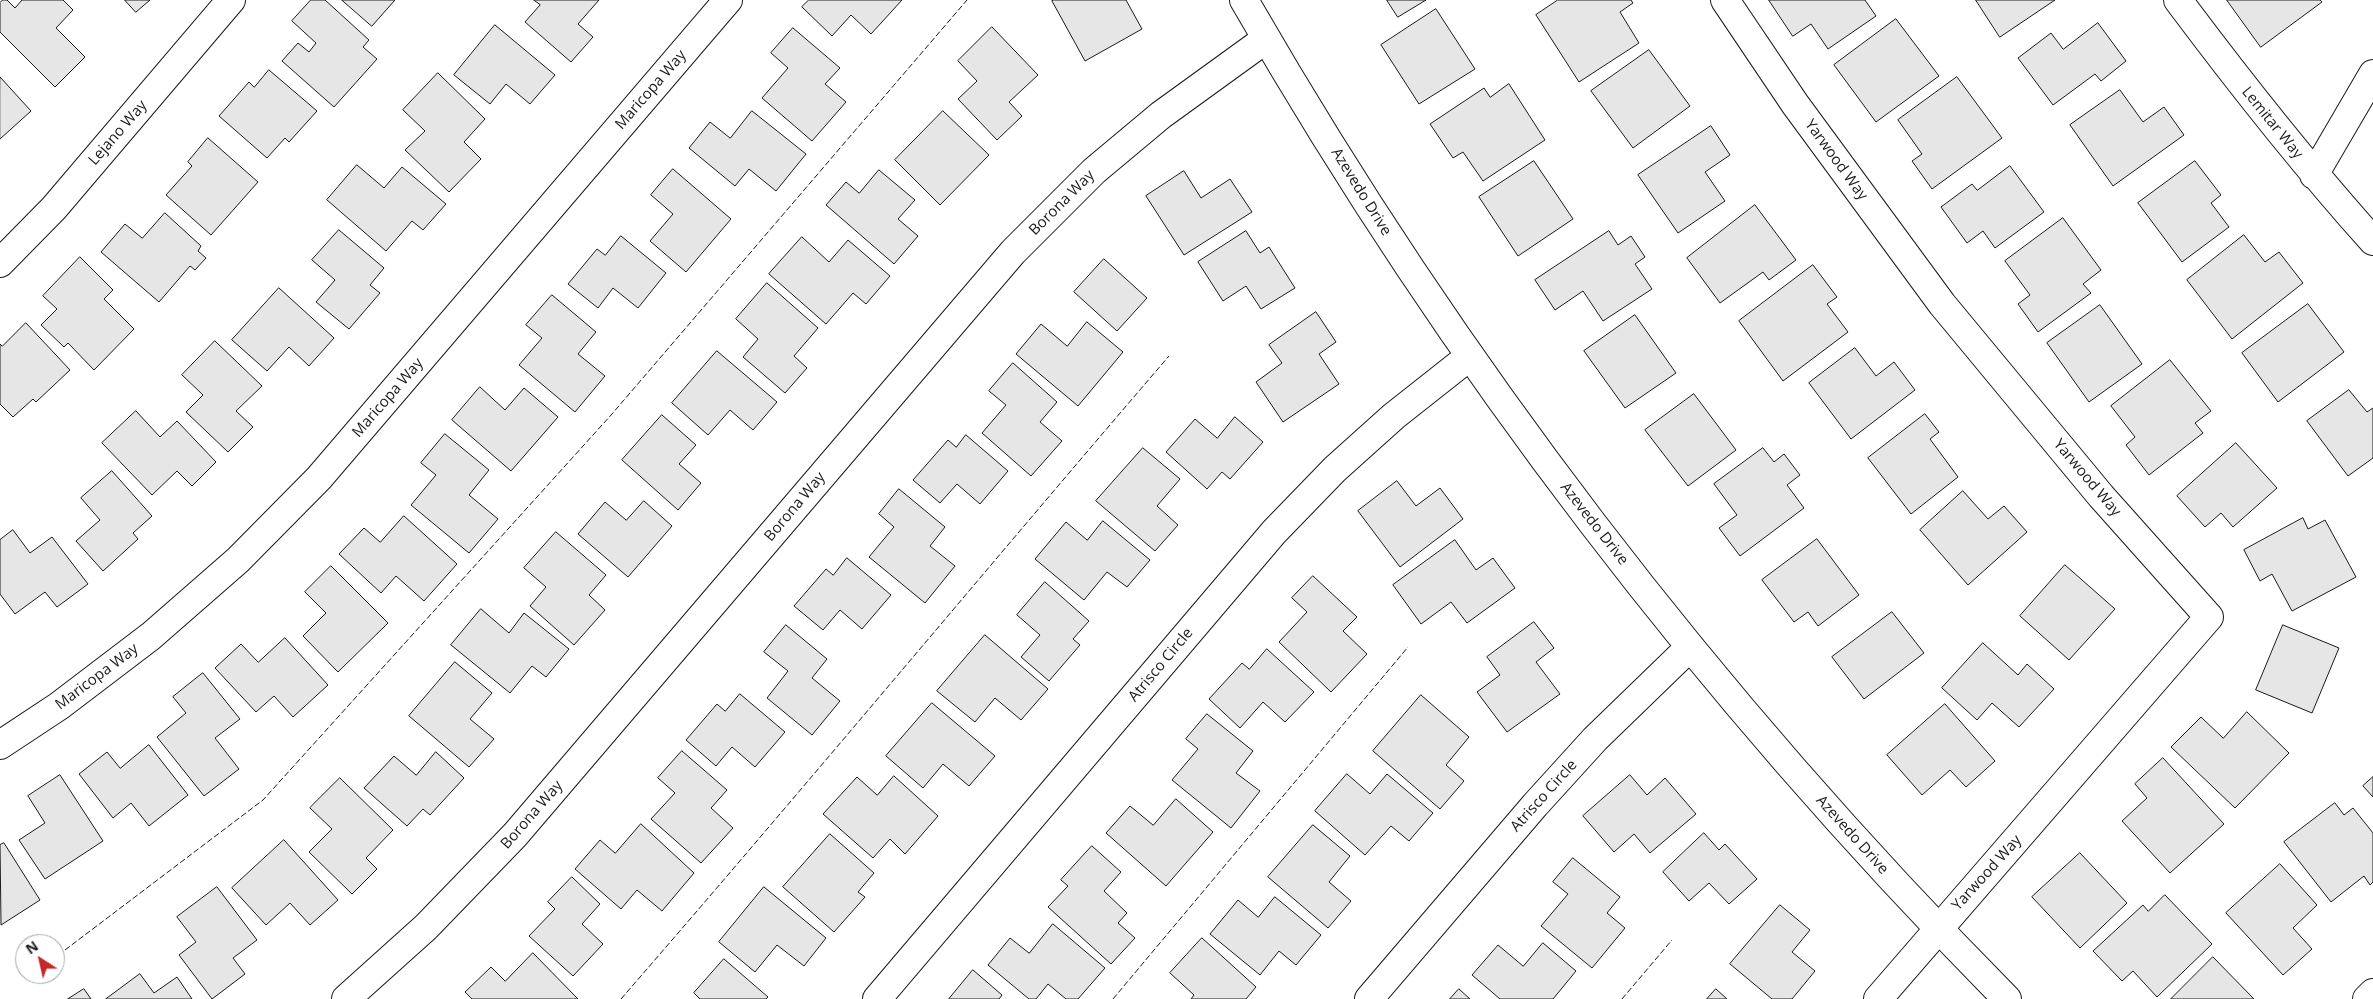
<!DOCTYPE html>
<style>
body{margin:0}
#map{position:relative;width:2373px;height:999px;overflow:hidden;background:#fff;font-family:"Open Sans",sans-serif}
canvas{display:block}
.north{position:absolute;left:15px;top:934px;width:50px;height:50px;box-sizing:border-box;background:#fff;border:1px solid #a3a3a3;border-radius:50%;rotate:325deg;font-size:14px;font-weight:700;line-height:20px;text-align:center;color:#1a1a1a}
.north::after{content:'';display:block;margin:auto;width:18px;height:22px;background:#c62828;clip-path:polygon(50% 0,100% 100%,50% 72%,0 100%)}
</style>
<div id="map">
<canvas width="2373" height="999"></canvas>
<div class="north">N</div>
</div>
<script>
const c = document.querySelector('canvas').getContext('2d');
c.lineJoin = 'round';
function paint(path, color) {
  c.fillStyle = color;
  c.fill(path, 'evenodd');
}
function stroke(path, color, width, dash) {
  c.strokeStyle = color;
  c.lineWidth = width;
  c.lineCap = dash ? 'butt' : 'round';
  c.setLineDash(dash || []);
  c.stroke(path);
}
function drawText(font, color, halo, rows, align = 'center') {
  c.font = font + ' "Open Sans",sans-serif';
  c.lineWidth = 4;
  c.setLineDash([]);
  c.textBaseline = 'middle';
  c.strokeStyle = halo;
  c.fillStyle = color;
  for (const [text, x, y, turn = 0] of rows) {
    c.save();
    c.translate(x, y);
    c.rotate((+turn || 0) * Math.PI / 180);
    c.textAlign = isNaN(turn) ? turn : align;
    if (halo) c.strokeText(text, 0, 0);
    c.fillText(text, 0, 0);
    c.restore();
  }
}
const building = new Path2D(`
 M 3,0 L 7,0 L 15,8 L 22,0 L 63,0 L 73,10 L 56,28 L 85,57 L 55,87 L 0,32 L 0,3 Z
 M 125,0 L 150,0 L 136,12 Z
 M 311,0 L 325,0 L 369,40 L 363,47 L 377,59 L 334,107 L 282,61 L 298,43 L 309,52 L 316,43 L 292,21 Z
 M 342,0 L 395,0 L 372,26 Z
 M 534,0 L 599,0 L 578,24 L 593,37 L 571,62 L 525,22 L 540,5 Z
 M 809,0 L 902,0 L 871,34 L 851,15 L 832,36 L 802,7 Z
 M 1054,0 L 1126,0 L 1142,29 L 1085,61 L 1052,1 Z
 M 1387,0 L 1426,0 L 1398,17 Z
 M 1558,0 L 1631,0 L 1633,3 L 1620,12 L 1639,43 L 1579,82 L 1536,15 Z
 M 1769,0 L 1865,0 L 1876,16 L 1828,49 L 1811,24 L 1793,36 Z
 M 1976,0 L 2055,0 L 2000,37 Z
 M 2227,0 L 2320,0 L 2322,2 L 2261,47 Z
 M 1436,9 L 1475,69 L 1419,104 L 1381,45 Z
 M 1896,19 L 1939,76 L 1876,122 L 1834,65 Z
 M 2098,23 L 2126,61 L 2101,81 L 2095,74 L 2053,105 L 2018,58 L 2051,33 L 2063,49 Z
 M 495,25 L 555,75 L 530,104 L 506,84 L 490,104 L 454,75 Z
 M 992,27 L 1038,75 L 1009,102 L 1022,116 L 997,140 L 958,99 L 977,81 L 958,61 Z
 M 793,28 L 840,68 L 825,84 L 846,102 L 812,141 L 762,98 L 788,68 L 771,53 Z
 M 1649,50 L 1690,106 L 1633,148 L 1591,91 Z
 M 269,70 L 317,111 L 289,142 L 285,138 L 267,158 L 219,116 L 249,82 L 254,87 Z
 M 438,73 L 485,119 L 464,142 L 481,159 L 449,192 L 405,150 L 425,131 L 403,110 Z
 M 0,77 L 31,111 L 0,139 Z
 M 1957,77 L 2002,138 L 1932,189 L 1912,161 L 1922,154 L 1898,120 Z
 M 1509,84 L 1545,140 L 1483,181 L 1463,152 L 1453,158 L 1430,124 L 1484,88 L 1490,97 Z
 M 2120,90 L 2143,122 L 2164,107 L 2184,135 L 2113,186 L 2070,125 Z
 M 752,111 L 806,154 L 776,191 L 749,169 L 735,186 L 689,148 L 710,122 L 730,138 Z
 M 943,111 L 989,155 L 940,205 L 895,160 Z
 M 1711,126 L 1730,155 L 1705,172 L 1725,201 L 1678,233 L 1638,175 Z
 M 208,138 L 258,182 L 211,235 L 166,195 L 192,166 L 188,162 Z
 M 1534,161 L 1573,219 L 1518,256 L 1479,197 Z
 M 2195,161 L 2221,195 L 2211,203 L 2229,227 L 2182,262 L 2138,203 Z
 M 357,165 L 384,188 L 402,167 L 446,204 L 423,230 L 412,221 L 386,251 L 327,200 Z
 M 2010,166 L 2044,212 L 1995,248 L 1983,231 L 1967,243 L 1941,207 L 1972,184 L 1977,190 Z
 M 673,169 L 731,219 L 686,272 L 650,241 L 673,214 L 651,195 Z
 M 879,170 L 915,200 L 898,219 L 918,236 L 894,264 L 826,205 L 846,182 L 859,193 Z
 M 1184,171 L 1201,198 L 1230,179 L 1252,212 L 1184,255 L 1146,196 Z
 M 1755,205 L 1796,260 L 1769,280 L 1763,272 L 1720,303 L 1687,258 Z
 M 165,213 L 201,246 L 198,251 L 206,258 L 195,270 L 190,266 L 159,302 L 101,252 L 125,224 L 142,238 Z
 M 2063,218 L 2101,270 L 2083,284 L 2091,293 L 2038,332 L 2018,304 L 2030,295 L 2005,261 Z
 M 339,230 L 384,268 L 370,285 L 380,293 L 349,329 L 316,302 L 335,280 L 312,260 Z
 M 1246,231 L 1260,253 L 1269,247 L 1295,288 L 1261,309 L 1246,286 L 1223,301 L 1198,262 Z
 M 1609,231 L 1618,245 L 1631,236 L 1645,257 L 1635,264 L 1652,289 L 1603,321 L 1583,291 L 1555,310 L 1535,280 Z
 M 2244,235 L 2265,262 L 2279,252 L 2303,283 L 2232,339 L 2187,280 Z
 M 621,236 L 666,273 L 638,308 L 613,288 L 598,308 L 568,284 L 597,249 L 605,255 Z
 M 802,237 L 829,262 L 848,240 L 890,276 L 866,304 L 853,293 L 826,324 L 769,274 Z
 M 80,257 L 113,290 L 104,299 L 134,329 L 94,370 L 68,343 L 64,347 L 41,325 L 57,309 L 43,296 Z
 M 1104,259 L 1147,298 L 1117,331 L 1074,292 Z
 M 1813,265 L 1837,297 L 1827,304 L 1848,332 L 1783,381 L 1739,321 Z
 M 767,283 L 818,328 L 794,356 L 807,368 L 785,393 L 743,357 L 758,339 L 736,319 Z
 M 279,288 L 334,338 L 309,366 L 289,347 L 267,371 L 232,340 Z
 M 552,295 L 596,332 L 578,354 L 605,376 L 575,412 L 519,365 L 542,338 L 526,325 Z
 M 2308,304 L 2344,352 L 2278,402 L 2242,353 Z
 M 2100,305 L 2142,364 L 2089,402 L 2047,343 Z
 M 1316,312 L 1336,342 L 1319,354 L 1339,384 L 1283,422 L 1256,382 L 1282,363 L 1269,345 Z
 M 1635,315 L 1676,373 L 1625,408 L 1584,351 Z
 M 1087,322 L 1123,352 L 1078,406 L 1016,354 L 1041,324 L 1067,346 Z
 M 26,323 L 70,370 L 36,402 L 33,399 L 13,417 L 0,404 L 0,344 L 2,346 Z
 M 215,341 L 262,386 L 236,411 L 253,427 L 228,452 L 186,412 L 203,395 L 182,375 Z
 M 1855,348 L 1876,376 L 1894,362 L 1915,390 L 1851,439 L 1809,383 Z
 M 717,351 L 777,402 L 753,430 L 730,410 L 708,435 L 672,403 Z
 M 2170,360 L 2211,411 L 2195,423 L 2203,433 L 2149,475 L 2126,445 L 2135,437 L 2111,406 Z
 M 1013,363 L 1057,402 L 1040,422 L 1062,441 L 1031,476 L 982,433 L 1006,405 L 989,391 Z
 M 480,387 L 505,410 L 524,388 L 558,417 L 511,471 L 452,420 Z
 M 2349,390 L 2367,412 L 2373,408 L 2373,458 L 2348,476 L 2307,421 Z
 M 1694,394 L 1736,450 L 1688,486 L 1645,430 Z
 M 136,411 L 160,437 L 177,421 L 216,462 L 192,486 L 177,471 L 152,495 L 102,443 Z
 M 1925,414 L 1939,432 L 1930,439 L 1958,477 L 1911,514 L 1868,458 Z
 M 662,415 L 696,445 L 679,464 L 701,483 L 678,510 L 622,460 Z
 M 1235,417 L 1263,442 L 1230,479 L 1222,472 L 1207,489 L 1166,452 L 1195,419 L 1217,438 Z
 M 445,434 L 489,470 L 469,495 L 498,519 L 469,553 L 411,505 L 436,475 L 421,463 Z
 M 966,435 L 1008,471 L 980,504 L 957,484 L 940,503 L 913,480 L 948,440 L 956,447 Z
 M 2236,443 L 2277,488 L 2233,527 L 2221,513 L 2205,527 L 2177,496 Z
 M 1143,448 L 1180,479 L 1157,506 L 1178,525 L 1155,551 L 1096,501 Z
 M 1763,448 L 1774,462 L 1784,454 L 1800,475 L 1787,485 L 1804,508 L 1740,556 L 1719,528 L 1737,515 L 1714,484 Z
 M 112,471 L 152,516 L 133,533 L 138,539 L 103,571 L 76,541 L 100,520 L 81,498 Z
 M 1397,481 L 1416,506 L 1440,488 L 1463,519 L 1400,567 L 1358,511 Z
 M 899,489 L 945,527 L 930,546 L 955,566 L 925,603 L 869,557 L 894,527 L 879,514 Z
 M 1963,491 L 1988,519 L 2004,506 L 2027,532 L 1968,585 L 1920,530 Z
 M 644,501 L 672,526 L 628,577 L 578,534 L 605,502 L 626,520 Z
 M 404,516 L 457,564 L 424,601 L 396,576 L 381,593 L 339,554 L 364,528 L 380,542 Z
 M 2303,518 L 2308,529 L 2325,520 L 2356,577 L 2292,611 L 2272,574 L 2260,581 L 2244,550 Z
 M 1103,521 L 1150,560 L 1127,587 L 1107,572 L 1084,600 L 1035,559 L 1066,522 L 1087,540 Z
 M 13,530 L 30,553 L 52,537 L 88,584 L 57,607 L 45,592 L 15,614 L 0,594 L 0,540 Z
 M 556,532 L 606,575 L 589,595 L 605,610 L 574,645 L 530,606 L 546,587 L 524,568 Z
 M 1817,539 L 1859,595 L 1818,626 L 1808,612 L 1794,622 L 1762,580 Z
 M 1455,540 L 1476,570 L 1493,558 L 1515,588 L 1467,623 L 1451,602 L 1421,624 L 1393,585 Z
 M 847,558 L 891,595 L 862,629 L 840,610 L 823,630 L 794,606 L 826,569 L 833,575 Z
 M 2065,565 L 2115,609 L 2069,660 L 2020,616 Z
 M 331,566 L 388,623 L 338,672 L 303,636 L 326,613 L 305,592 Z
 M 1313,576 L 1357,617 L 1343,631 L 1367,654 L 1331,692 L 1279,642 L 1307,612 L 1292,598 Z
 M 1045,582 L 1089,621 L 1073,639 L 1080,645 L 1049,681 L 1021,657 L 1040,635 L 1017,615 Z
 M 481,609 L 509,633 L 524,613 L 569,649 L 546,677 L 532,666 L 510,693 L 451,645 Z
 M 1892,612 L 1924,653 L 1864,699 L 1832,657 Z
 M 1534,622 L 1554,648 L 1536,662 L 1560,694 L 1507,732 L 1477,692 L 1500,675 L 1487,657 Z
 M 786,625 L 827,659 L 812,678 L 840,701 L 812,735 L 767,698 L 788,671 L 764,652 Z
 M 2283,625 L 2339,648 L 2312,713 L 2256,690 Z
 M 985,635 L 1048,689 L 1021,720 L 995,698 L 975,722 L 937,691 Z
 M 285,638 L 328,685 L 293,717 L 274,696 L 256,712 L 215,668 L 241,644 L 258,662 Z
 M 1983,643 L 2018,675 L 2027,664 L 2054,689 L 2019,727 L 1992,703 L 1977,720 L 1942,688 Z
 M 1267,649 L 1314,692 L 1285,722 L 1263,702 L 1240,728 L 1209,699 L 1242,663 L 1249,669 Z
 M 455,662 L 492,693 L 470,719 L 494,739 L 469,767 L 409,716 Z
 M 203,673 L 240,719 L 215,738 L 239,769 L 204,796 L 157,737 L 186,713 L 173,697 Z
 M 740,694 L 785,732 L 755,767 L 732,747 L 716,766 L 686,740 L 717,704 L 725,711 Z
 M 1421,695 L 1469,737 L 1446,765 L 1464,781 L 1440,809 L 1373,751 Z
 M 932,703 L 995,756 L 969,786 L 943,764 L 923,788 L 886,756 Z
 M 1945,704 L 1995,761 L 1966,787 L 1950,770 L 1922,795 L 1887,755 Z
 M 2247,712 L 2289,753 L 2235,808 L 2171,747 L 2201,717 L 2223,738 Z
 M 1207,714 L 1253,751 L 1236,773 L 1260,791 L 1231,828 L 1172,780 L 1198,749 L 1186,739 Z
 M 149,745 L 188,795 L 149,826 L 131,803 L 113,818 L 79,774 L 107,752 L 120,768 Z
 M 682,751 L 727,790 L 711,808 L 733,828 L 701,863 L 651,819 L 675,793 L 658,778 Z
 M 436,752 L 464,778 L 430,815 L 423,809 L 407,826 L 364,788 L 394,756 L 416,775 Z
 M 2163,758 L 2224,824 L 2170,873 L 2122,821 L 2147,798 L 2135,784 Z
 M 1347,774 L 1370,794 L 1387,774 L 1433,813 L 1409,841 L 1391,826 L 1365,855 L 1315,811 Z
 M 60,775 L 103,841 L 45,879 L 19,840 L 45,823 L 28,796 Z
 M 1630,775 L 1647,795 L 1665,778 L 1696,814 L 1650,853 L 1634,834 L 1614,852 L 1583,816 Z
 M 894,776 L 938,816 L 905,854 L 890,839 L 873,858 L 823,814 L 857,777 L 877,795 Z
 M 2373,777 L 2373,797 L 2363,786 Z
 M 340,778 L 393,830 L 366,858 L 377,869 L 352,894 L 309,852 L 332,829 L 310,808 Z
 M 1176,799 L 1213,832 L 1166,886 L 1106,833 L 1130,806 L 1153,825 Z
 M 2335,803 L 2344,815 L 2353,808 L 2373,833 L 2373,882 L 2370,885 L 2364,876 L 2331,902 L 2284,842 Z
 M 641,824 L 694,873 L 662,911 L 637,890 L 621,909 L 575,869 L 600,840 L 615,853 Z
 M 1313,825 L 1350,856 L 1329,882 L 1351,901 L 1328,928 L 1268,877 Z
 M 1704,833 L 1719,850 L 1725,844 L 1757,879 L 1729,904 L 1709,883 L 1689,901 L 1663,872 Z
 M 830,834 L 874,873 L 858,892 L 865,897 L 834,932 L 783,887 Z
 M 284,840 L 338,900 L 310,925 L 290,903 L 266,925 L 232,888 Z
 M 4,843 L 40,900 L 1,925 L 0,845 Z
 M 1092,846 L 1121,872 L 1104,891 L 1127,913 L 1118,923 L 1135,938 L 1111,964 L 1048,907 L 1068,886 L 1061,880 Z
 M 2080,853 L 2127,903 L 2080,948 L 2032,897 Z
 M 1573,858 L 1620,897 L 1607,913 L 1625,928 L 1592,968 L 1541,926 L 1568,894 L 1553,882 Z
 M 2280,864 L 2317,905 L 2293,928 L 2312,949 L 2283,975 L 2226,913 Z
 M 572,877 L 600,904 L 582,924 L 603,944 L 573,976 L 529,936 L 555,909 L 548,902 Z
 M 217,887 L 257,940 L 233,958 L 245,974 L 212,999 L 179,955 L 196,942 L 177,917 Z
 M 764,887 L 826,938 L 804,966 L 777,945 L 755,972 L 719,942 Z
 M 2165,895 L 2212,944 L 2157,997 L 2133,971 L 2122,981 L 2093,951 L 2143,905 L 2148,911 Z
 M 1275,897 L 1321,935 L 1296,965 L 1279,951 L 1260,975 L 1210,934 L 1238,900 L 1258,917 Z
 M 1780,905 L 1810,930 L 1792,952 L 1815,971 L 1792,999 L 1772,999 L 1730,964 Z
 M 1053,924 L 1105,968 L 1078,999 L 1066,999 L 1048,984 L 1036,999 L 1029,999 L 988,965 L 1010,938 L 1029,953 Z
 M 1202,938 L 1256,987 L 1246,999 L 1191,999 L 1194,995 L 1170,973 Z
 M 1543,943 L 1576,971 L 1553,999 L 1500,999 L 1472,975 L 1498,945 L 1523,966 Z
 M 533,953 L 578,999 L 472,999 L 465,992 L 491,967 L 505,981 Z
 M 2213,957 L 2254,999 L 2171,999 Z
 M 724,959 L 768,997 L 766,999 L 700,999 L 694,993 Z
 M 973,970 L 1002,995 L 999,999 L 949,999 Z
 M 140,974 L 154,993 L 177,977 L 192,999 L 106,999 Z
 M 84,989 L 91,999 L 68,999 Z
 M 1459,989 L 1470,999 L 1450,999 Z
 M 1716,989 L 1727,999 L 1707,999 Z`);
const street = new Path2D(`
 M 1725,0 L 1795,104 L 1942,304 L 2101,496 L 2209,617 L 1878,999
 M 2178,0 C 2240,83 2304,164 2373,241
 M 2314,175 L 2373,74
 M 0,263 L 54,208 L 231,0
 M 0,745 L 59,706 L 151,636 L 238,560 L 319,478 L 728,0
 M 346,999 L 426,927 L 515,835 L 1013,252 L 1094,171 L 1161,115 L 1266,39
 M 877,999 L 1274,532 L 1335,469 L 1394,416 L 1470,356
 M 1369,999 L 1535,805 L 1595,739 L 1690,647
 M 2367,999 L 2373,993`);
const secondary = new Path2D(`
 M 1244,0 C 1453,364 1712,701 2007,999`);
const fence = new Path2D(`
 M 65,950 L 263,800 L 612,414 L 967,0
 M 621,999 C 806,786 986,569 1169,356
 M 1113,999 L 1408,647
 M 1622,999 L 1672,940`);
const streetNames = [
 ["Maricopa Way",651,90,-49],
 ["Lemitar Way",2272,123,51],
 ["Lejano Way",118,133,-49],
 ["Yarwood Way",1836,160,54],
 ["Azevedo Drive",1361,192,58],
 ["Borona Way",1062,203,-45],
 ["Maricopa Way",388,398,-49],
 ["Yarwood Way",2087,478,50],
 ["Borona Way",795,507,-50],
 ["Azevedo Drive",1594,524,52],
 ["Atrisco Circle",1161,665,-50],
 ["Maricopa Way",97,677,-37],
 ["Atrisco Circle",1544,796,-48],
 ["Borona Way",532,815,-49],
 ["Azevedo Drive",1852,835,48],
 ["Yarwood Way",1987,873,-48]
];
paint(building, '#e6e6e6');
stroke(building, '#1a1a1a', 1);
stroke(street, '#1a1a1a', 30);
stroke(secondary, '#1a1a1a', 30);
stroke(street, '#fff', 28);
stroke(secondary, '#fff', 28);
stroke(fence, '#1a1a1a', 1, [6, 2.5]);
drawText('15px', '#1a1a1a', '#fff', streetNames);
</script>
